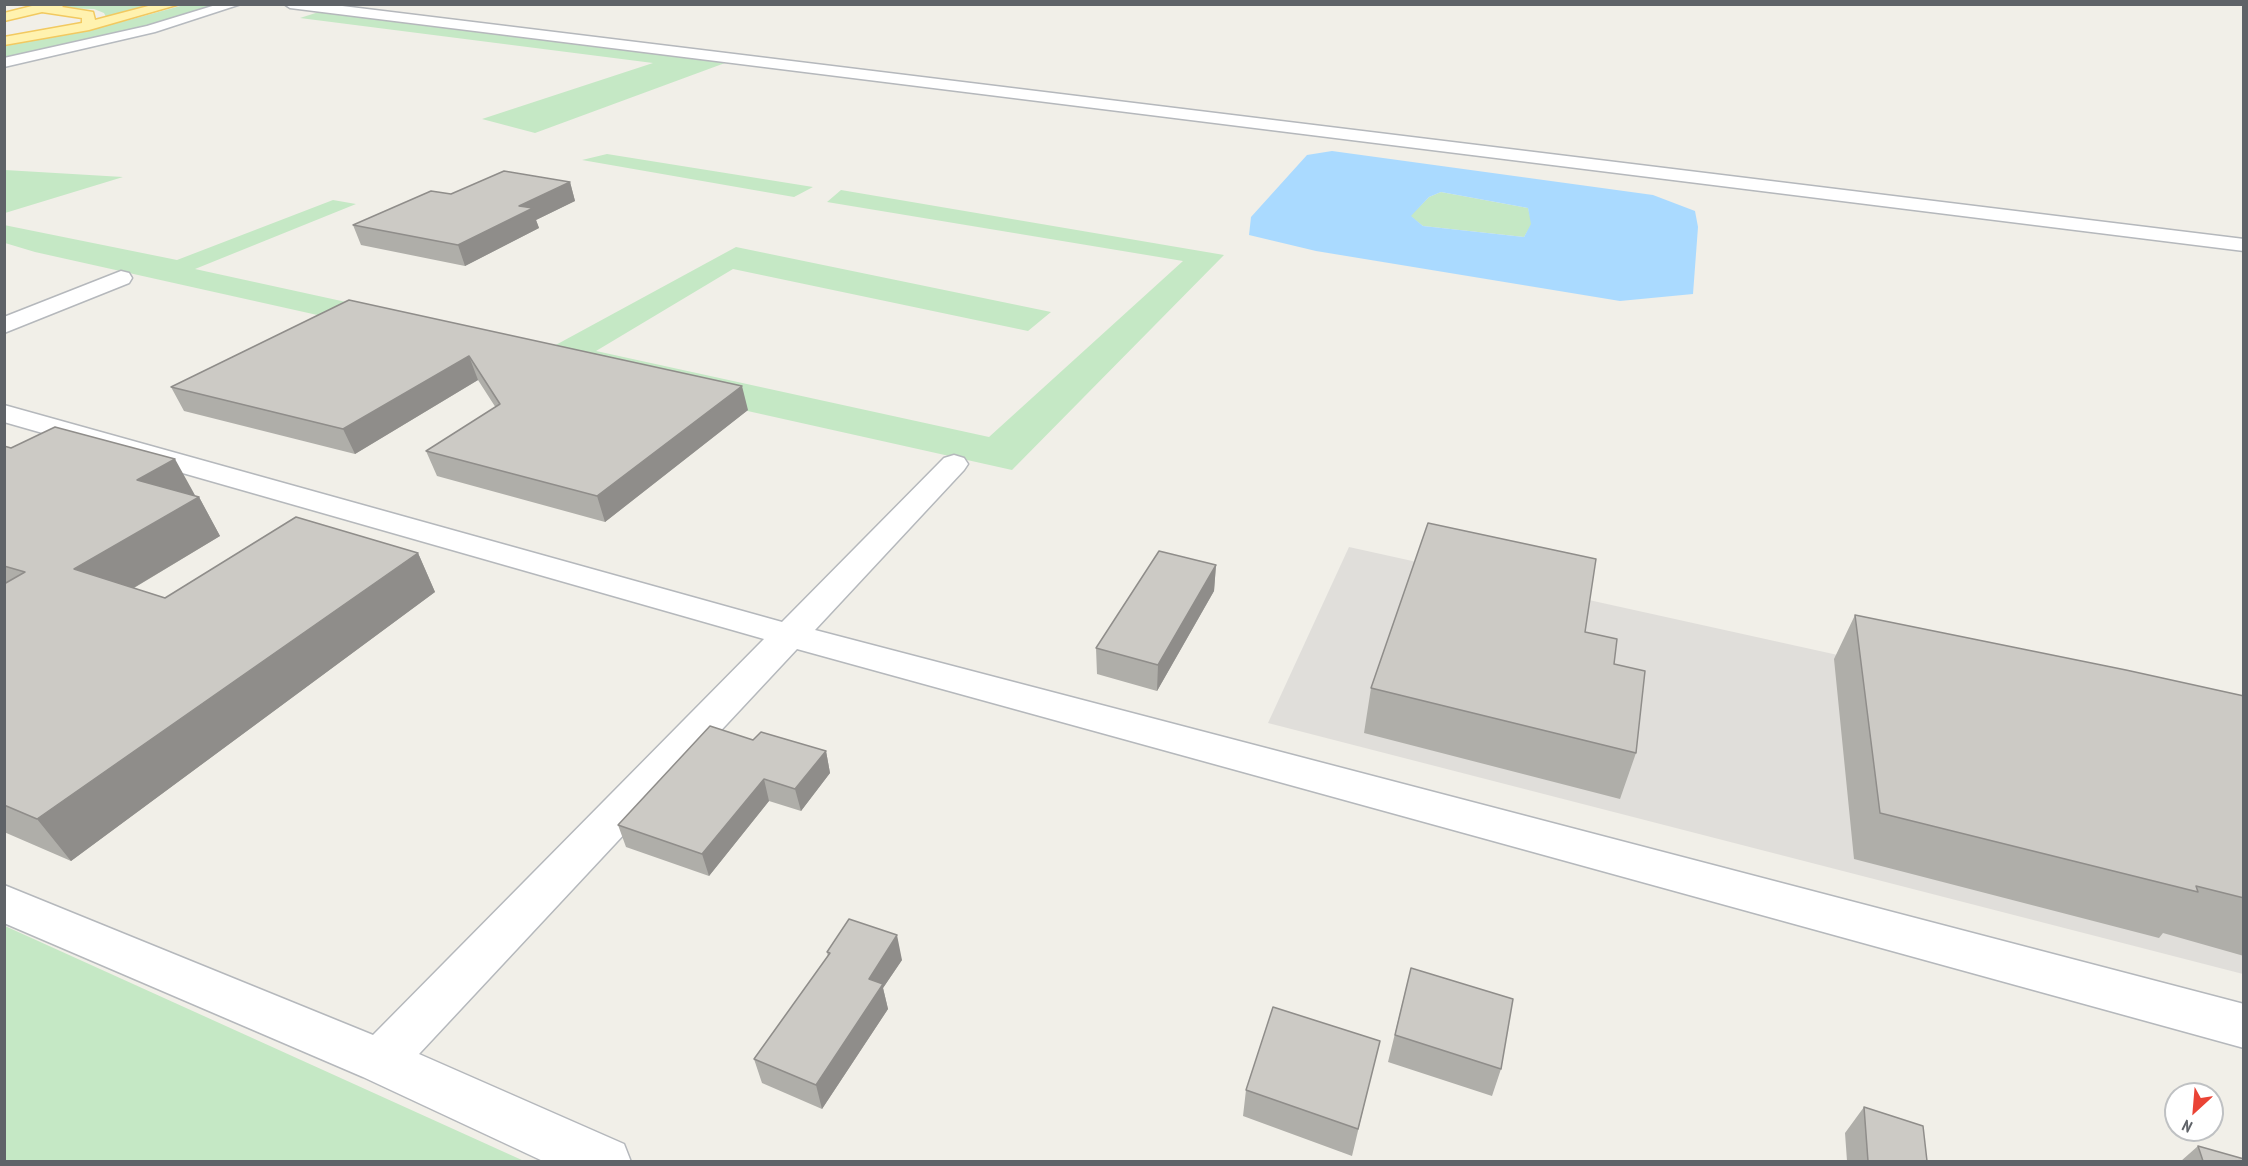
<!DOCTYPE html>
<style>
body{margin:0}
#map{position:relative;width:2248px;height:1166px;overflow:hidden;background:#f1efe8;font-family:"PT Sans Narrow",sans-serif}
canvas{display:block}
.frame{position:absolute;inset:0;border:6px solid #5f6368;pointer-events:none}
.north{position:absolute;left:2164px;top:1082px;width:60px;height:60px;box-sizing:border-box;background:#fff;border:2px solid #bfc1c3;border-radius:50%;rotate:206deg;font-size:16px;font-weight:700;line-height:24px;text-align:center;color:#5f6368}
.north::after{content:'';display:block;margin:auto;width:21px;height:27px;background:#ea4335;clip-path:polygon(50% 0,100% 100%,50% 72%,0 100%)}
</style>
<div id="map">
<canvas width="2248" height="1166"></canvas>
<div class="frame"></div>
<div class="north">N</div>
</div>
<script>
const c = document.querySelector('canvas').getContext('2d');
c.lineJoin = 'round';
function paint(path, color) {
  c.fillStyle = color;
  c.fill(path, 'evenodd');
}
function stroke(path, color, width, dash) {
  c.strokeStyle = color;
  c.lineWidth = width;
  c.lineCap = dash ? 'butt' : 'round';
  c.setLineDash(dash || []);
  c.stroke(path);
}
const industrial = new Path2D(`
 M 1349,547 L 2227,741 L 2243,784 L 2243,974 L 1268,723 Z`);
const green = new Path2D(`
 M 72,4 L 164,5 L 106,17 L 104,13 L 94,9 L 54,8 Z
 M 184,5 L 220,5 L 139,28 L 5,59 L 5,46 L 129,20 Z
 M 325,10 L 725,63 L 535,133 L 482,119 L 653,63 L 300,18 Z
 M 607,154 L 813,187 L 794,197 L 582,160 Z
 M 5,170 L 123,177 L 5,213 Z
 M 841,190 L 1224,255 L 1012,470 L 35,252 L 5,243 L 4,225 L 177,260 L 333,200 L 356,204 L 195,269 L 552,347 L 736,247 L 1051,312 L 1028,331 L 733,269 L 596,351 L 989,437 L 1183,261 L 827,202 Z
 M 1441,192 L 1528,208 L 1532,224 L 1524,237 L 1423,226 L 1410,216 L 1429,197 Z
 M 5,926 L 524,1161 L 5,1161 Z`);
const water = new Path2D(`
 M 1332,151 L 1653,195 L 1695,211 L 1698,227 L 1693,294 L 1620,301 L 1316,251 L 1249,235 L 1251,217 L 1307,155 ZM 1441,192 L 1528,208 L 1531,224 L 1524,237 L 1423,226 L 1411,216 L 1429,197 Z`);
const street = new Path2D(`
 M 284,4 L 326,4 L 2244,239 L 2244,251 L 290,8 Z
 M 121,271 L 129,273 L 132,278 L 129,283 L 4,333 L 4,317 Z
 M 4,405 L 782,622 L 944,458 L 954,455 L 964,458 L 968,464 L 964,470 L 815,630 L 2244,1004 L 2244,1048 L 797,649 L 419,1054 L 624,1144 L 631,1162 L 545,1162 L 363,1077 L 4,923 L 4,885 L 373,1035 L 764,639 L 4,422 Z`);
const secondary = new Path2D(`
 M 219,4 L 241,4 L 155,32 L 4,67 L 4,58 L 147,26 Z`);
const primary = new Path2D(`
 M 40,4 L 65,4 L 62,7 L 93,12 L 95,20 L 156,4 L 180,4 L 89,30 L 4,45 L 4,37 L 82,23 L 82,18 L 42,12 L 4,21 L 4,13 Z`);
const wall = new Path2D(`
 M 570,182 L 575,201 L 536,220 L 539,228 L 465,266 L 361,245 L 353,225 L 451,194 Z
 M 349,300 L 748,410 L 605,522 L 437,476 L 426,451 L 496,408 L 478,380 L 355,454 L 184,411 L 171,387 Z
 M 4,446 L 199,497 L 220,536 L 134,588 L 165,598 L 418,553 L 435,592 L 71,861 L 4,832 Z
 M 1216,565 L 1214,591 L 1157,691 L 1097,674 L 1096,648 Z
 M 1855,615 L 2244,696 L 2244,956 L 2163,933 L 2159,938 L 1854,859 L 1834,659 Z
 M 1585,632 L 1614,664 L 1636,753 L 1620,799 L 1364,733 L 1371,688 Z
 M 753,740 L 826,751 L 830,773 L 801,811 L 769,801 L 709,876 L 626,847 L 618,825 Z
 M 827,952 L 902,960 L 883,988 L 888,1009 L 822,1109 L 762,1083 L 754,1059 L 828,957 Z
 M 1411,968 L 1501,1069 L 1492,1096 L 1388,1062 Z
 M 1373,1068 L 1352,1156 L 1243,1116 L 1246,1090 Z
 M 1864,1107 L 1927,1161 L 1847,1161 L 1845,1133 Z
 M 2198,1146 L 2244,1161 L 2181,1161 Z`);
const shadedWall = new Path2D(`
 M 570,182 L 575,201 L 536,220 L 539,228 L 465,266 L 458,245 L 519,206 Z
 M 469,356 L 478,380 L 355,454 L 343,429 Z
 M 742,386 L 748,410 L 605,522 L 597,496 Z
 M 175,459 L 196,497 L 137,480 Z
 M 199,497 L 220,536 L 100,608 L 74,569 Z
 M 418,553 L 435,592 L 71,861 L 37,819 Z
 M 1216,565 L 1214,591 L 1157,691 L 1158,665 Z
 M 826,751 L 830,773 L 801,811 L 795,789 Z
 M 764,779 L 769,801 L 709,876 L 702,854 Z
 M 897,935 L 902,960 L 883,988 L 888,1009 L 822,1109 L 816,1085 L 869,979 Z`);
const building = new Path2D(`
 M 504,171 L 570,182 L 519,206 L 533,208 L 458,245 L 353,225 L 431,191 L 451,194 Z
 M 349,300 L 742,386 L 597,496 L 426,451 L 500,404 L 469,356 L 343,429 L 171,387 Z
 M 55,427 L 175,459 L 137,480 L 199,497 L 74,569 L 165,598 L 296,517 L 418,553 L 37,819 L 4,805 L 4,584 L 25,572 L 4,566 L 4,446 L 11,448 Z
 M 1428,523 L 1596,559 L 1585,632 L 1617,639 L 1614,664 L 1645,671 L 1636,753 L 1371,688 Z
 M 1159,551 L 1216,565 L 1158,665 L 1096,648 Z
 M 1855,615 L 2126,670 L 2244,696 L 2244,898 L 2196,886 L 2198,892 L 1880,813 Z
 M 710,726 L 753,740 L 761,732 L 826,751 L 795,789 L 764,779 L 702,854 L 618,825 Z
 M 849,919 L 897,935 L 869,979 L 883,984 L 816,1085 L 754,1059 L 830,953 L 827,952 Z
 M 1411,968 L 1513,999 L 1501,1069 L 1395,1035 Z
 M 1273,1007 L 1380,1041 L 1358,1129 L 1246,1090 Z
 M 1864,1107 L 1923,1126 L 1927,1161 L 1868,1161 Z
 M 2198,1146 L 2244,1159 L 2244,1161 L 2203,1161 Z`);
paint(industrial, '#e0deda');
paint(green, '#c5e8c5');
paint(water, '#aadaff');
stroke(street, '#b5b8bc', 3);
stroke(secondary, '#b6babf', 3);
stroke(primary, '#f2c960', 3);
paint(street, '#fff');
paint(secondary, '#fff');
paint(primary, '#fff2af');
paint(wall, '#afaea9');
paint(shadedWall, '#8f8d8a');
paint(building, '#cccac5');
stroke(building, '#8f8d8a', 1.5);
</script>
